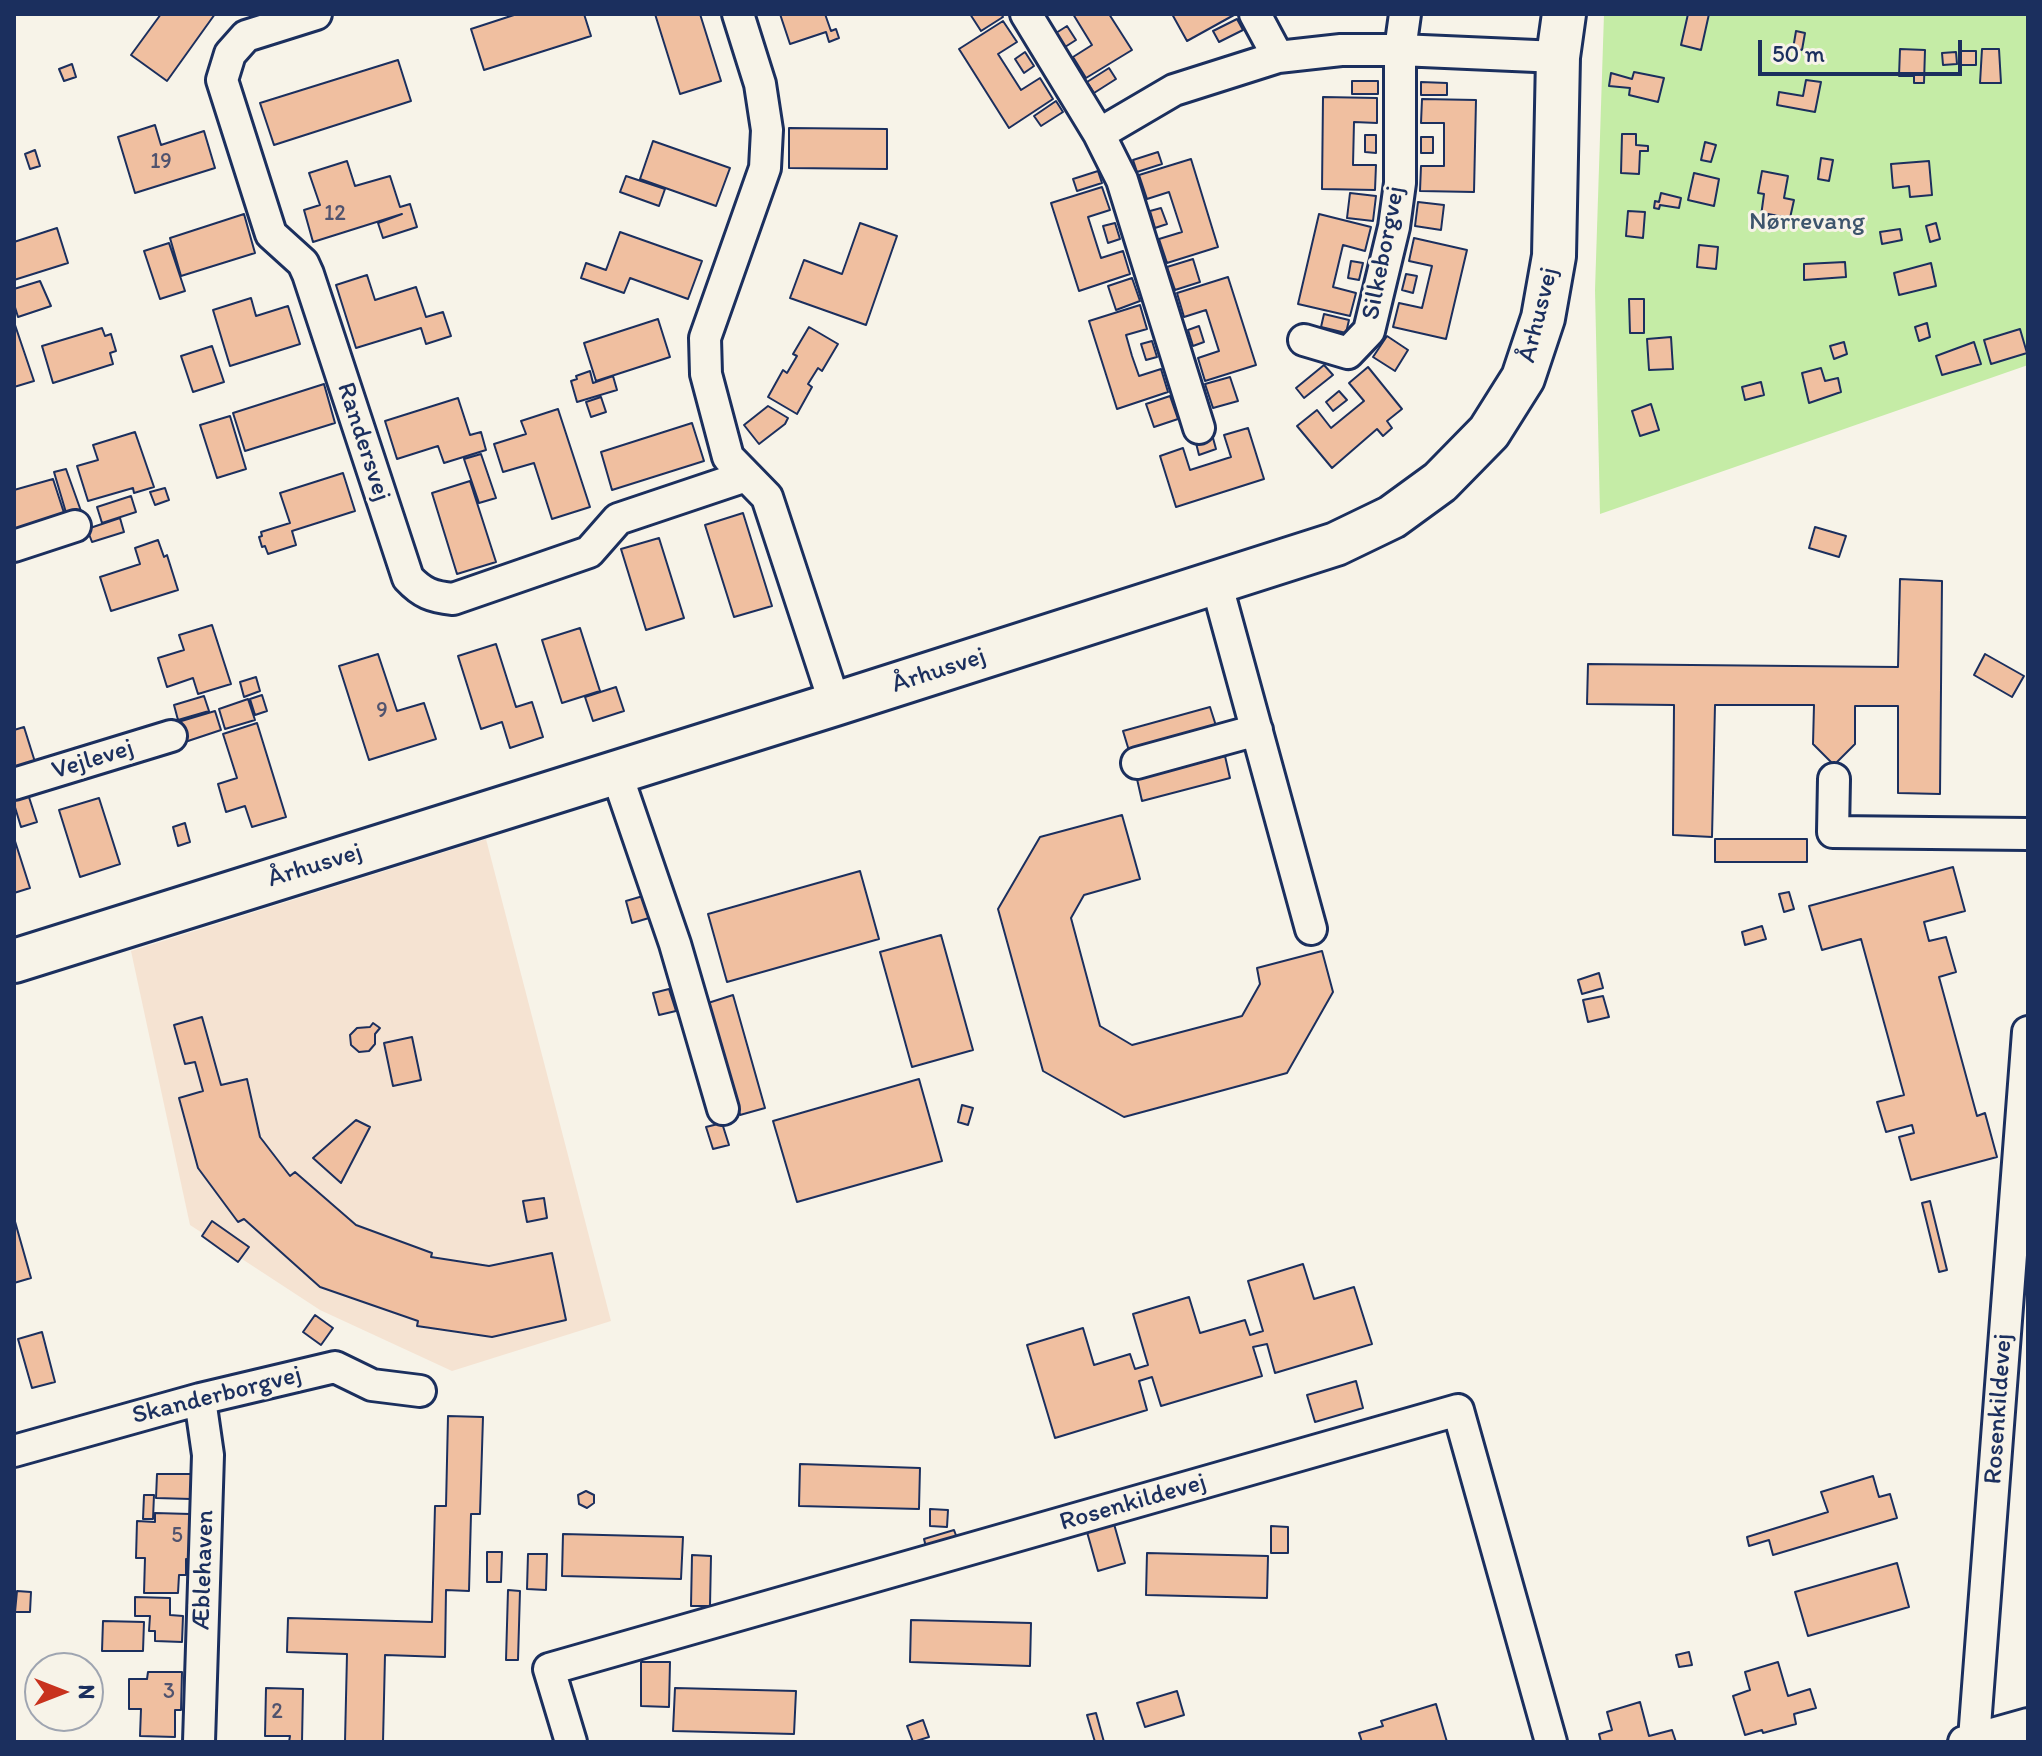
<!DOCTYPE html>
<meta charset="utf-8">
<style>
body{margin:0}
#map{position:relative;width:2042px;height:1756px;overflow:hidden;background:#f7f3e8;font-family:Itim,sans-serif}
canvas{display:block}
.frame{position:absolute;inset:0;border:16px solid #1b2f5e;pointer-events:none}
.north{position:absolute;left:24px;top:1652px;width:80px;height:80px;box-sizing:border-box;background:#f7f3e8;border:2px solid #9fa5b1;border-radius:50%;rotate:90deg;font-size:22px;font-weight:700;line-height:32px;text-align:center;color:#1b2f5e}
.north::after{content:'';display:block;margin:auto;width:28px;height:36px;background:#c8321e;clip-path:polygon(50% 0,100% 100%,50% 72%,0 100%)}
.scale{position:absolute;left:1758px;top:40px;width:204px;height:36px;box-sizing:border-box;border:4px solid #1b2f5e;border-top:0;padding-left:10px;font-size:24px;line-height:28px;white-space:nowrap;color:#1b2f5e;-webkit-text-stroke:6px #f7f3e8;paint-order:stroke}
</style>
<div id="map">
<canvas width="2042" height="1756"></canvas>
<div class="frame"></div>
<div class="north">N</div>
<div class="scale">50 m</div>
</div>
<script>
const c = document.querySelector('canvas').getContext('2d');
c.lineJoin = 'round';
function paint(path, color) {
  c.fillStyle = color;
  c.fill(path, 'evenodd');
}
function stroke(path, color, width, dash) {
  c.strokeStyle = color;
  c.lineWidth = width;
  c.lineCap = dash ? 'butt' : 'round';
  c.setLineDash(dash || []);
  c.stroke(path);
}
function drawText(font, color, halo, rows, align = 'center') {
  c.font = font + ' Itim,sans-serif';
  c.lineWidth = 6;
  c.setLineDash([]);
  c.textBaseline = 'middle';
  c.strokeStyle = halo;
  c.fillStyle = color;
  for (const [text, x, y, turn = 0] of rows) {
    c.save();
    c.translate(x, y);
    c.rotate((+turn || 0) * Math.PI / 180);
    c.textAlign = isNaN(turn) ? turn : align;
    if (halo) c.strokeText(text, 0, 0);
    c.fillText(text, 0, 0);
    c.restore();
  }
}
const built = new Path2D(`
 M 486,839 L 611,1321 L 452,1371 L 320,1310 L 190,1225 L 131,951 Z`);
const green = new Path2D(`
 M 1604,14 L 2028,14 L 2028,365 L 1600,514 L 1595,290 Z`);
const building = new Path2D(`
 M 161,14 L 215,14 L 167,81 L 131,55 Z
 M 517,14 L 584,14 L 591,36 L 484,70 L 471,29 Z
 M 655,14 L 700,14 L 721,81 L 680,94 Z
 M 780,14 L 825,14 L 831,31 L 836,29 L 839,38 L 829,42 L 826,32 L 790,44 Z
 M 970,14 L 1001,14 L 1003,17 L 981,31 Z
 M 1073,14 L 1109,14 L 1132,50 L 1086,78 L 1073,57 L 1092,45 Z
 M 1172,14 L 1234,14 L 1234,15 L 1187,41 Z
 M 1688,14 L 1709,14 L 1701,50 L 1681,45 Z
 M 1237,19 L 1243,30 L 1219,42 L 1213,31 Z
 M 1003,21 L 1017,42 L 998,54 L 1021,90 L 1040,78 L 1053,99 L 1009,128 L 959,49 Z
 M 1067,26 L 1076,40 L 1065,47 L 1056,33 Z
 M 1796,31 L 1805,33 L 1802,50 L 1793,49 Z
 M 1900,49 L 1925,50 L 1924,83 L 1914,83 L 1914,76 L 1899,76 Z
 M 1982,49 L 1999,49 L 2001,83 L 1980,83 Z
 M 1960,51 L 1976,51 L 1976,65 L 1960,65 Z
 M 1025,52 L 1034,66 L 1024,73 L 1015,59 Z
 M 1956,52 L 1957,64 L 1943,65 L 1942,53 Z
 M 398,60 L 411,101 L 274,145 L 260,103 Z
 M 72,64 L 76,77 L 64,81 L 59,69 Z
 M 1109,68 L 1116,79 L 1094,93 L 1087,82 Z
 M 1634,72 L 1664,78 L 1658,102 L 1629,95 L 1630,88 L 1609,86 L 1611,73 L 1632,79 Z
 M 1806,80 L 1821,82 L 1815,112 L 1777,105 L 1779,92 L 1803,96 Z
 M 1352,81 L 1378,81 L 1378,94 L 1352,94 Z
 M 1421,82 L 1447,83 L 1447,95 L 1421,95 Z
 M 1323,97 L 1377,98 L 1377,123 L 1354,122 L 1353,165 L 1376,165 L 1375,190 L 1322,189 Z
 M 1422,99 L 1476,100 L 1474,192 L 1420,191 L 1421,166 L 1444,166 L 1444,123 L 1421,123 Z
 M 1056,101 L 1063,112 L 1041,126 L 1034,116 Z
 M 155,125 L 161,145 L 204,131 L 215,168 L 135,193 L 118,137 Z
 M 789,128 L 887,129 L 887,169 L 789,168 Z
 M 1622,134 L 1636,134 L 1636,145 L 1648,146 L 1648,151 L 1640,151 L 1639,174 L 1621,173 Z
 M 1365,135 L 1376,135 L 1376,153 L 1365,152 Z
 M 1421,137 L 1433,137 L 1433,153 L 1421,153 Z
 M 653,141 L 730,168 L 716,206 L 640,179 Z
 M 1705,142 L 1716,145 L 1711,162 L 1701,160 Z
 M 35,150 L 40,166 L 30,169 L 25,154 Z
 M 1158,152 L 1162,164 L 1137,172 L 1133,160 Z
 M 1821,158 L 1833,160 L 1829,181 L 1818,179 Z
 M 1191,159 L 1218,247 L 1167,263 L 1159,239 L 1182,232 L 1169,192 L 1147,199 L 1139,175 Z
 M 347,161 L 355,186 L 390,176 L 400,207 L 410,204 L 417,227 L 383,238 L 378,223 L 402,214 L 313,242 L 304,210 L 320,205 L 309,173 Z
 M 1929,161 L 1932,195 L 1910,197 L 1909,186 L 1893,188 L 1891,164 Z
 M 1098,171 L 1102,183 L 1077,191 L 1073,179 Z
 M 1762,171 L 1788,176 L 1784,198 L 1794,200 L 1790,218 L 1768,214 L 1768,217 L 1761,216 L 1764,194 L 1758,193 Z
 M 1694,173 L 1719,179 L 1714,206 L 1688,200 Z
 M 626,176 L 665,189 L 659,206 L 620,192 Z
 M 1102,187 L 1110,210 L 1088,217 L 1101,258 L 1123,251 L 1130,274 L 1079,291 L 1051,203 Z
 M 1350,193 L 1376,196 L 1373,221 L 1347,218 Z
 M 1661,193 L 1681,198 L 1679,208 L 1660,205 L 1659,209 L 1654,208 L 1655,201 L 1659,202 Z
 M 1418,202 L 1444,205 L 1441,230 L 1415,226 Z
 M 1161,208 L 1167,224 L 1155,228 L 1150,211 Z
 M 1628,211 L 1645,212 L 1643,238 L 1626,236 Z
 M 244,214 L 255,253 L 181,276 L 170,238 Z
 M 1319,214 L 1371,227 L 1365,251 L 1343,245 L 1333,287 L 1356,293 L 1350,316 L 1298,304 Z
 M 860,223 L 897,236 L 866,325 L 790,298 L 804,260 L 842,274 Z
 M 1115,223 L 1120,239 L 1108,243 L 1103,226 Z
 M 1936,223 L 1940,239 L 1930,242 L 1926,226 Z
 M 57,228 L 68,263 L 14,280 L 14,242 Z
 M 1900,229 L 1902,240 L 1882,244 L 1880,232 Z
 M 620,232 L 702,261 L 688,299 L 630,278 L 624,293 L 581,278 L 586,263 L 606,270 Z
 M 1414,238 L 1467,250 L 1446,339 L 1393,327 L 1399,303 L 1422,308 L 1432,266 L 1409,261 Z
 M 169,243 L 185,291 L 160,299 L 144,251 Z
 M 1699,245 L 1718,247 L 1716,269 L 1697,267 Z
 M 1193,259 L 1200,282 L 1175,290 L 1167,267 Z
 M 1351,261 L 1363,263 L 1359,280 L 1348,278 Z
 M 1845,262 L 1846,277 L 1804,280 L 1804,264 Z
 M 1931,263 L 1936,286 L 1899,295 L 1894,273 Z
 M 1406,274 L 1417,276 L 1413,293 L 1402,290 Z
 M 367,275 L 375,300 L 416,287 L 426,317 L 443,312 L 451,336 L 426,344 L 421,328 L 356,348 L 336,285 Z
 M 1228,277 L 1256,365 L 1205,381 L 1198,358 L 1219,351 L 1206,310 L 1184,317 L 1177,293 Z
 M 1132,278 L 1140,301 L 1116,310 L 1108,286 Z
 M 40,281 L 51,306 L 18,317 L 14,304 L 14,289 Z
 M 251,298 L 256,316 L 288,306 L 300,344 L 230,366 L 213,310 Z
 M 1629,299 L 1644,299 L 1644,333 L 1630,333 Z
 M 1140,305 L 1147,329 L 1126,335 L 1132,356 L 1139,376 L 1161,369 L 1168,392 L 1117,409 L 1089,321 Z
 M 1324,314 L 1349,320 L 1346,333 L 1321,327 Z
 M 658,319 L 670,357 L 596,381 L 584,343 Z
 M 14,322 L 34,381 L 14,387 Z
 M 1927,323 L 1930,337 L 1919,341 L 1915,327 Z
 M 1199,326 L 1204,342 L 1193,346 L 1188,330 Z
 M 809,327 L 838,344 L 822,371 L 818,368 L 808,384 L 812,387 L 797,414 L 768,397 L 783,370 L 787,373 L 797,356 L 793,354 Z
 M 102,328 L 105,336 L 111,334 L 116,351 L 110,353 L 113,364 L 53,383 L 42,346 Z
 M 2020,329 L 2027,353 L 1991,364 L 1984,340 Z
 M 1387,336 L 1408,350 L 1395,371 L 1373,357 Z
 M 1671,337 L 1673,369 L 1649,370 L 1647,339 Z
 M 1152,341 L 1157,357 L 1146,360 L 1141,344 Z
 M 1844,342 L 1847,354 L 1834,359 L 1830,346 Z
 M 1974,342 L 1981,364 L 1942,375 L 1936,356 Z
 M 212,346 L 224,382 L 193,392 L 181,356 Z
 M 1324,365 L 1333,375 L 1304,398 L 1296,388 Z
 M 1368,367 L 1402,409 L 1387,421 L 1392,428 L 1383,436 L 1377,429 L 1332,468 L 1297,426 L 1317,410 L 1331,428 L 1364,401 L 1349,383 Z
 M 1821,368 L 1825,381 L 1838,378 L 1841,392 L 1809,403 L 1802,373 Z
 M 590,371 L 593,383 L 613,376 L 617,390 L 577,402 L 571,381 L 577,379 L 576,376 Z
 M 1230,377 L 1238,401 L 1213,408 L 1205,384 Z
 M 1761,382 L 1764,395 L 1745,400 L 1742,387 Z
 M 324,384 L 335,423 L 245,451 L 233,413 Z
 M 1339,391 L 1347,400 L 1333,411 L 1326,402 Z
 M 1170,396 L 1178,419 L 1154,427 L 1146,404 Z
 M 601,397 L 606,412 L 591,417 L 586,402 Z
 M 458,398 L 470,435 L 481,432 L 486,450 L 444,463 L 438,446 L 397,459 L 385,421 Z
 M 1651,404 L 1659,430 L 1640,436 L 1632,411 Z
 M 768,406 L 788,418 L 785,424 L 759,444 L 744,425 Z
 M 558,409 L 590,507 L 552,519 L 534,463 L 503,472 L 494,444 L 526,434 L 521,421 Z
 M 230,416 L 246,469 L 217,478 L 200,425 Z
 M 692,423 L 704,461 L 612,490 L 601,452 Z
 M 1248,428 L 1264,479 L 1176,507 L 1160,456 L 1183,448 L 1190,470 L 1231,457 L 1224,435 Z
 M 135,432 L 154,487 L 134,493 L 133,488 L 88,501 L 77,466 L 98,460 L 93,445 Z
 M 1213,438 L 1216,449 L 1199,455 L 1196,443 Z
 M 481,454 L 496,498 L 479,503 L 464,459 Z
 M 66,469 L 81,511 L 67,516 L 54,472 Z
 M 343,473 L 355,511 L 292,531 L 296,545 L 268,554 L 265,546 L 262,547 L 259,537 L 262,536 L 261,532 L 290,523 L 280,493 Z
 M 53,479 L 65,516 L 14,533 L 14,490 Z
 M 470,481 L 496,562 L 457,574 L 432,493 Z
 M 165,488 L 169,500 L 155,505 L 150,492 Z
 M 131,496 L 136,512 L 102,523 L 97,507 Z
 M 743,513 L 772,606 L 734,617 L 705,525 Z
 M 120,518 L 124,532 L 92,542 L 87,529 Z
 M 1815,527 L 1846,536 L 1839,557 L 1809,548 Z
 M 659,538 L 684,618 L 646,630 L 621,549 Z
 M 158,540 L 164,557 L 167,555 L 178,590 L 111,611 L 100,577 L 140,564 L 135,548 Z
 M 1900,579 L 1942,581 L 1940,794 L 1898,793 L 1898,706 L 1855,706 L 1855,744 L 1834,765 L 1813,744 L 1814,705 L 1715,705 L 1712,837 L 1673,835 L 1674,705 L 1587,704 L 1588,664 L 1898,667 Z
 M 212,625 L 231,684 L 198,694 L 193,678 L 167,687 L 158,658 L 184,650 L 179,635 Z
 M 580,628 L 600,691 L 562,703 L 542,640 Z
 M 496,644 L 516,707 L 532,702 L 543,737 L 510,748 L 502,722 L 481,729 L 458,656 Z
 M 378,654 L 397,711 L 424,703 L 436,739 L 369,760 L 339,666 Z
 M 1985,654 L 2024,676 L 2012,697 L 1974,675 Z
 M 256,677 L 260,691 L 244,697 L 240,682 Z
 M 616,687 L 624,711 L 593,721 L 585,697 Z
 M 262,695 L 267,711 L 255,715 L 250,699 Z
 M 204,696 L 209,711 L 178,720 L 174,705 Z
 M 248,699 L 255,720 L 225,729 L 219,709 Z
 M 1210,707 L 1217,729 L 1130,754 L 1123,731 Z
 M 215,711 L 221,730 L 185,742 L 178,722 Z
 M 257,723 L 286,817 L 252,827 L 245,806 L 226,812 L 218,784 L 237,778 L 223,734 Z
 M 24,727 L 35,762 L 14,768 L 14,730 Z
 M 1225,756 L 1230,778 L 1142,801 L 1137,779 Z
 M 27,791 L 37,822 L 21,827 L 14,804 L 14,795 Z
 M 99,798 L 120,864 L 80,877 L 59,810 Z
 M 1122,815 L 1140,879 L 1084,895 L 1071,918 L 1100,1026 L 1132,1045 L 1242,1016 L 1260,984 L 1257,968 L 1322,951 L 1333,992 L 1287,1073 L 1124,1117 L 1043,1071 L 998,909 L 1040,837 Z
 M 185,823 L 190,842 L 178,846 L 173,827 Z
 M 14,838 L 30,888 L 14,893 Z
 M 1715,839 L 1807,839 L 1807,862 L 1715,862 Z
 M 1953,867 L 1965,911 L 1924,922 L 1929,941 L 1946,937 L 1956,972 L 1939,977 L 1977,1116 L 1985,1113 L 1997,1157 L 1911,1180 L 1899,1137 L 1914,1133 L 1912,1125 L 1886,1132 L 1877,1102 L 1904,1095 L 1861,939 L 1822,950 L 1809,906 Z
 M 860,871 L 879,939 L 727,982 L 708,914 Z
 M 1789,892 L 1794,909 L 1784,912 L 1779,894 Z
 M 643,896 L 649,918 L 632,923 L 626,901 Z
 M 1762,926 L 1766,939 L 1745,945 L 1742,932 Z
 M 941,935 L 973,1050 L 912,1067 L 880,952 Z
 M 1599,973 L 1603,988 L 1582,994 L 1578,980 Z
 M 669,989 L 676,1011 L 659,1015 L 653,993 Z
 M 733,995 L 765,1108 L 740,1115 L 708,1003 Z
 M 1603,996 L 1609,1017 L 1588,1022 L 1583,1000 Z
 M 202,1017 L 221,1085 L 247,1079 L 260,1137 L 290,1176 L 295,1172 L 356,1225 L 432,1253 L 431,1257 L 489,1266 L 552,1253 L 566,1320 L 492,1337 L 417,1326 L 418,1321 L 320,1287 L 244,1219 L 238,1222 L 198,1168 L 179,1098 L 203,1091 L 195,1062 L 185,1064 L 174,1025 Z
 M 373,1023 L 380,1028 L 375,1034 L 375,1044 L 369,1051 L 359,1052 L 351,1045 L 350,1035 L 357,1028 L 370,1027 Z
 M 412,1037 L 421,1080 L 393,1086 L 384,1043 Z
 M 919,1079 L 942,1161 L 797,1202 L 773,1121 Z
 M 962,1105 L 973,1108 L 968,1125 L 958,1122 Z
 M 356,1120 L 370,1127 L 341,1183 L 313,1158 Z
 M 722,1123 L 729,1145 L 713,1149 L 706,1127 Z
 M 544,1198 L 547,1218 L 527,1222 L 523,1201 Z
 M 1930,1201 L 1947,1270 L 1939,1272 L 1922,1203 Z
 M 14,1218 L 31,1278 L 14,1283 Z
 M 212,1221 L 249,1247 L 238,1262 L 202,1236 Z
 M 1303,1264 L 1314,1299 L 1354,1287 L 1372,1344 L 1275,1373 L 1267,1344 L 1253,1347 L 1262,1376 L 1161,1406 L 1152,1377 L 1139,1381 L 1147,1410 L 1055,1438 L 1027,1345 L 1083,1328 L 1094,1365 L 1130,1354 L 1135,1369 L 1148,1365 L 1133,1314 L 1189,1297 L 1200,1333 L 1245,1320 L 1250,1335 L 1263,1331 L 1248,1281 Z
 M 315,1315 L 333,1328 L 321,1345 L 303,1332 Z
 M 42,1332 L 55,1382 L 32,1388 L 18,1339 Z
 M 1356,1381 L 1363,1408 L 1315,1422 L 1307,1395 Z
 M 448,1416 L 483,1417 L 480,1514 L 471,1514 L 469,1591 L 446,1590 L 445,1657 L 385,1655 L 383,1742 L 345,1742 L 347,1654 L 287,1652 L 288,1618 L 432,1622 L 435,1506 L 446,1506 Z
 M 800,1464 L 920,1468 L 919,1509 L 799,1506 Z
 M 157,1474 L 191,1474 L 191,1499 L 156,1498 Z
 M 1873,1476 L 1879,1497 L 1890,1494 L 1897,1518 L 1773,1555 L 1769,1540 L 1749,1546 L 1747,1537 L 1828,1512 L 1821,1492 Z
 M 586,1491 L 594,1495 L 594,1503 L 587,1508 L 579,1504 L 578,1495 Z
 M 144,1495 L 154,1495 L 153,1519 L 143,1519 Z
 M 930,1509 L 948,1510 L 947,1527 L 930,1526 Z
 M 155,1513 L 190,1514 L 189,1559 L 186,1559 L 186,1575 L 179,1575 L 178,1593 L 144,1593 L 145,1558 L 136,1558 L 137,1521 L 155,1522 Z
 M 1114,1524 L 1125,1563 L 1098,1571 L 1087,1532 Z
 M 1271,1526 L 1288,1527 L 1288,1553 L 1271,1553 Z
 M 954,1530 L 957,1538 L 926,1547 L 924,1539 Z
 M 563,1534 L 683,1537 L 681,1579 L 562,1576 Z
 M 487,1552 L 502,1552 L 501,1582 L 487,1582 Z
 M 1147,1553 L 1268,1556 L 1267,1598 L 1146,1595 Z
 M 528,1554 L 547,1554 L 546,1590 L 527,1589 Z
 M 692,1555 L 711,1556 L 710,1606 L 691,1606 Z
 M 1897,1563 L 1909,1607 L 1808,1636 L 1795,1592 Z
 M 508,1590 L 520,1591 L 518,1660 L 506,1660 Z
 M 17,1591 L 31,1592 L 30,1612 L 15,1612 Z
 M 135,1597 L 170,1598 L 170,1615 L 183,1616 L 182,1642 L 155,1641 L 155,1631 L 149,1631 L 150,1616 L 135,1616 Z
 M 911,1620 L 1031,1623 L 1030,1666 L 910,1662 Z
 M 103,1621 L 144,1622 L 143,1651 L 102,1651 Z
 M 1689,1652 L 1692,1665 L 1679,1667 L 1676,1655 Z
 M 641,1662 L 670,1662 L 669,1707 L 641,1706 Z
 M 1778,1662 L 1788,1696 L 1810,1689 L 1816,1708 L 1794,1714 L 1796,1724 L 1763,1733 L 1762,1730 L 1745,1735 L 1733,1696 L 1750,1690 L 1745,1672 Z
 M 148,1672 L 182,1672 L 181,1710 L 175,1710 L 175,1737 L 140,1736 L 141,1709 L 129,1709 L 129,1679 L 147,1679 Z
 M 266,1688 L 303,1689 L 302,1742 L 289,1742 L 290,1736 L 265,1736 Z
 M 675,1688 L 796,1691 L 794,1734 L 673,1731 Z
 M 1177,1691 L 1184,1715 L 1145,1727 L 1137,1703 Z
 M 1640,1702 L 1649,1736 L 1672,1730 L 1676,1742 L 1601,1742 L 1599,1734 L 1612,1730 L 1607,1712 Z
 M 1436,1704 L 1447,1742 L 1362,1742 L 1359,1733 L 1383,1726 L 1381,1721 Z
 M 1096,1713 L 1104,1742 L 1095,1742 L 1087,1715 Z
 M 923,1720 L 929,1737 L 913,1742 L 907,1726 Z`);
const street = new Path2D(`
 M 316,14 L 246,36 L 230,54 L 222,80 L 271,234 L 303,263 L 308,274 L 408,578 C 422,593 432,597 453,599 L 589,552 L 618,519 L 746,476
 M 738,14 L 760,84 L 767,130 L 765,168 L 705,338 L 706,374 L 728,457 L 767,497 L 835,704
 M 1026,14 L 1099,134 L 1122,180 L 1199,428
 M 1255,14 L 1278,57
 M 1099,134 L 1174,90 L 1278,57 L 1341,50 L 1400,50 L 1558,57
 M 1304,340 L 1348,353 L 1369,331 L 1394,227 L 1400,183 L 1400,50 L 1405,14
 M 14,546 L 75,526
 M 1216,582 L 1311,929
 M 1137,763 L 1257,730
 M 616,772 L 675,944 L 723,1109
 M 1834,779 L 1833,832 L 2028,834
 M 14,784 L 171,736
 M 14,1451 L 200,1399 L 335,1367 L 372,1385 L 420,1391
 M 1974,1739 L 2028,1032
 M 199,1742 L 208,1455 L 200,1399
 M 571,1742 L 549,1669 L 1458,1410 L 1551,1742
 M 1964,1742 L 2028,1724`);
const secondary = new Path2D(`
 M 14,961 L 835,704 L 1336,544 L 1392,517 L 1440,482 L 1489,432 L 1523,378 L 1543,318 L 1554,256 L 1558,57 L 1564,14`);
const numberNames = [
 ["19",161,162],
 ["12",335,214],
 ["9",382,711],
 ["5",177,1536],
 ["3",169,1692],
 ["2",277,1712]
];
const parkNames = [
 ["Nørrevang",1807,222]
];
const streetNames = [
 ["Silkeborgvej",1384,253,-79],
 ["Århusvej",1539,315,-76],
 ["Randersvej",363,442,72],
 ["Århusvej",939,671,-18],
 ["Vejlevej",93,760,-17],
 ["Århusvej",315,866,-17],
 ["Skanderborgvej",217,1396,-14],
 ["Rosenkildevej",1999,1409,-86],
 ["Rosenkildevej",1133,1503,-16],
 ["Æblehaven",204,1570,-88]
];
paint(built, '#f5e3d2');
paint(green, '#c5eca6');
paint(building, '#f0bfa0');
stroke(building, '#1b2f5e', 2);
stroke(street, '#1b2f5e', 36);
stroke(secondary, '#1b2f5e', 48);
stroke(street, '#f7f3e8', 30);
stroke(secondary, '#f7f3e8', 42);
drawText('22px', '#50536e', null, numberNames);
drawText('26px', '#3d556c', '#f7f3e8', parkNames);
drawText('26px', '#1b2f5e', '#f7f3e8', streetNames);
</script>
